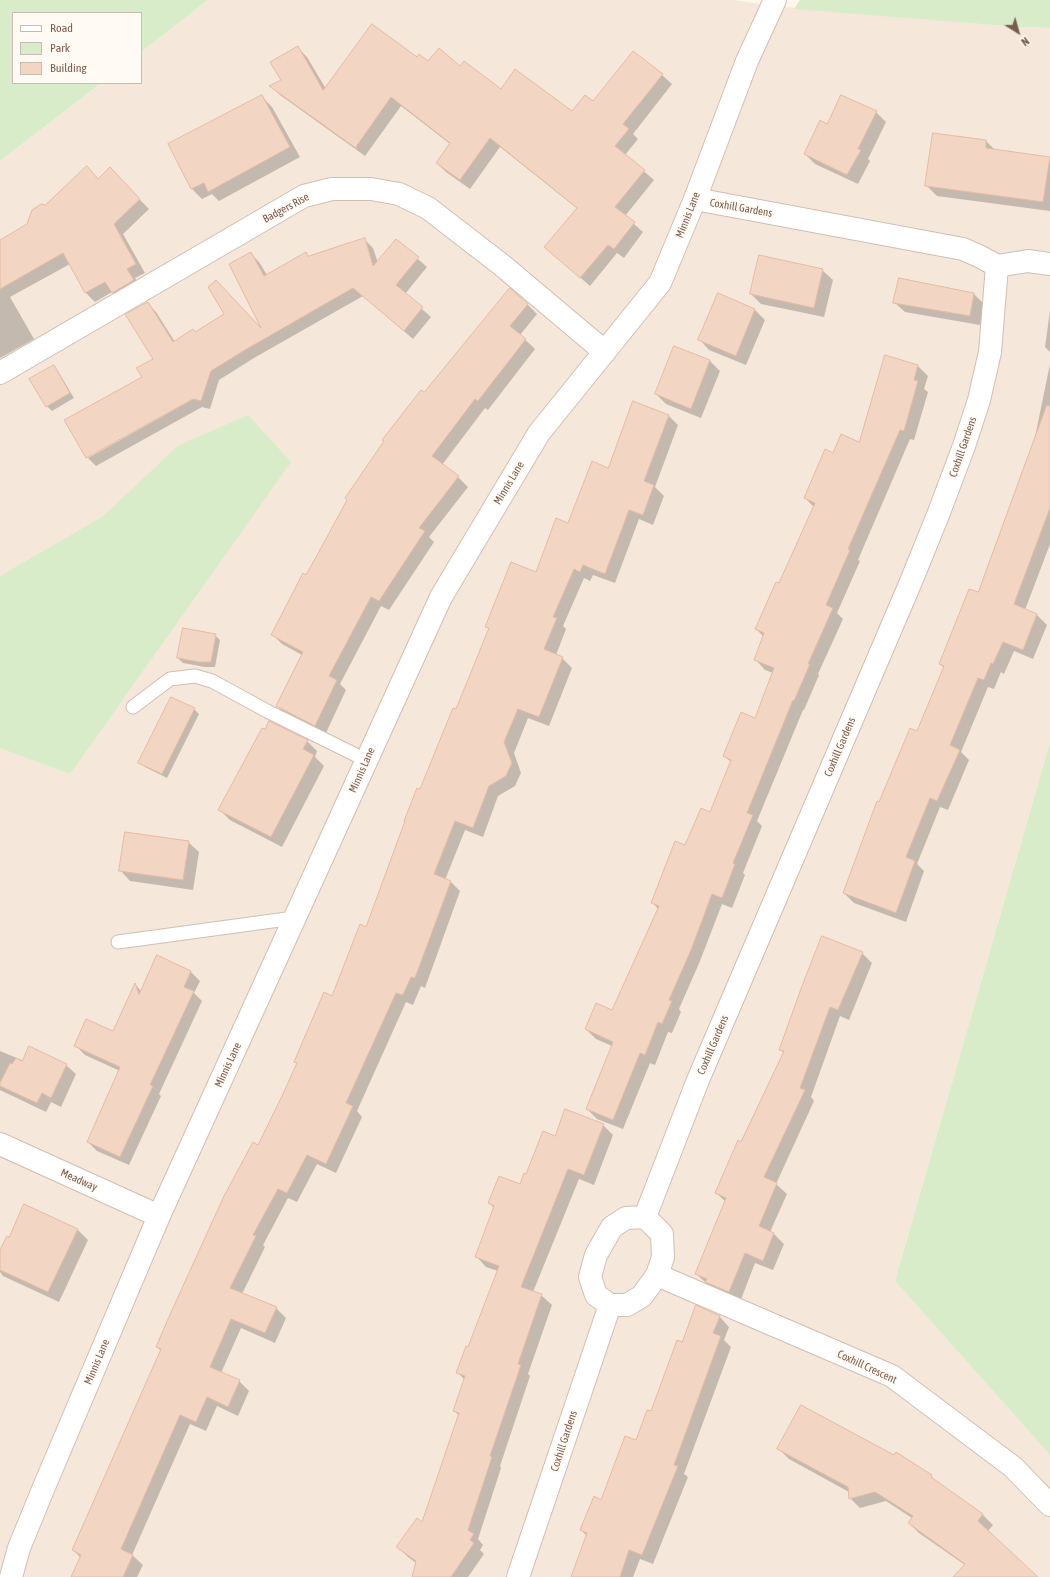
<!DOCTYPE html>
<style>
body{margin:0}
#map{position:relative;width:1050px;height:1577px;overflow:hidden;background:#fdf6ec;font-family:"Asap Condensed",sans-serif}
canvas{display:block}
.legend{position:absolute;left:12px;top:12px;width:130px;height:72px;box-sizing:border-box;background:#fffaf3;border:1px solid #cabbb1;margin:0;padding:5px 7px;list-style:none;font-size:12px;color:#7a5c4d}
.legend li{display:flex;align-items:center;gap:8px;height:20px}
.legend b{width:20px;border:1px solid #cabbb1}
.north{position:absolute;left:998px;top:12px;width:40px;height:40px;-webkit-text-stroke:3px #fffaf3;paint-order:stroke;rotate:143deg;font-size:11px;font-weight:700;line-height:16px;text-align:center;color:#7a5c4d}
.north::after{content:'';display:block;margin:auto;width:14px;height:18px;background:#7a5c4d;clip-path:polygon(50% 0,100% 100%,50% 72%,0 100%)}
</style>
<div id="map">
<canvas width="1050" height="1577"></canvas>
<ul class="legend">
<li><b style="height:5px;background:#fff"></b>Road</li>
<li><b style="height:11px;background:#d8ecc9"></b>Park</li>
<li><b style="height:11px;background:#f3d5c3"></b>Building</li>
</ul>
<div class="north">N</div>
</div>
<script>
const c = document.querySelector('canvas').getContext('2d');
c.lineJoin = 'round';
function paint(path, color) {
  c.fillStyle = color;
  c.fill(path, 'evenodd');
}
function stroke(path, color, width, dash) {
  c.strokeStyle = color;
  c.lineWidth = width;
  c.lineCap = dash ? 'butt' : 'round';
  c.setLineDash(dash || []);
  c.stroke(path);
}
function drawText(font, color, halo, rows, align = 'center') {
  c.font = font + ' "Asap Condensed",sans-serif';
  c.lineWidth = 4;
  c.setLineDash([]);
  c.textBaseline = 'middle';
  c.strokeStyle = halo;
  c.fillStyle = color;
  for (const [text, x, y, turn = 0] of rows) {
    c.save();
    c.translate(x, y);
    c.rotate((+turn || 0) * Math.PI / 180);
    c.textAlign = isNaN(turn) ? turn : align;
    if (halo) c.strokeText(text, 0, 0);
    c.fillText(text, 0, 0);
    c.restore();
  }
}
const residential = new Path2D(`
 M 208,0 L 734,0 L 773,6 L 1019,27 L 1050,28 L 1050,742 L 895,1281 L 1050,1455 L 1050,1577 L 0,1577 L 0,161 L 101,83 L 141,83 L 141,52 Z`);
const green = new Path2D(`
 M 0,0 L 208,0 L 141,52 L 141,13 L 13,13 L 13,83 L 101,83 L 0,161 Z
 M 800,0 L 1050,0 L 1050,28 L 1019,27 L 794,9 Z
 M 248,415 L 291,462 L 70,774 L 0,748 L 0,576 L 102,517 L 179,445 Z
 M 1050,742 L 1050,1455 L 895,1281 Z`);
const shadow = new Path2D(`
 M 298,48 L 307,57 L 326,89 L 417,58 L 428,62 L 461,67 L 501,90 L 572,112 L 662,75 L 672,84 L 633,134 L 638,139 L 625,155 L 654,180 L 625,216 L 643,232 L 624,258 L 617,253 L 590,286 L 545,247 L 578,209 L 500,147 L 470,189 L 446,172 L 437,163 L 450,144 L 401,106 L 365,156 L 280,95 L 271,86 L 282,80 Z
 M 262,97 L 272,107 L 300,157 L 219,201 L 212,194 L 202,199 L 192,189 L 170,144 Z
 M 876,112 L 886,122 L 868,159 L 870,161 L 858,184 L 815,164 L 805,154 L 828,125 Z
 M 934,134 L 986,141 L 995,150 L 1050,158 L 1050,211 L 937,196 L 927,186 Z
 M 119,178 L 149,209 L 123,234 L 145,273 L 135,278 L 142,290 L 122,302 L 112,292 L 95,302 L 86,293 L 70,264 L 10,297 L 34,339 L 0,358 L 0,241 L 28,225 L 45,206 L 99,180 Z
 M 364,239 L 373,248 L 378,263 L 396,240 L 427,267 L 405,294 L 431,317 L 413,339 L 363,296 L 254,358 L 219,380 L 210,409 L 202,407 L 96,466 L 87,457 L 143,378 L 154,359 L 147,303 L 156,312 L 175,342 L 195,333 L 263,331 L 250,253 L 259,262 L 267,275 L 306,254 L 309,257 ZM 197,395 L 197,397 L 88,458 L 88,456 Z
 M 822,270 L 833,280 L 824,317 L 761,304 L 751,294 Z
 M 899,279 L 974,294 L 984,304 L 980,325 L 905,312 L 894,302 Z
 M 718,294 L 755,310 L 765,320 L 746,365 L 709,350 L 699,339 Z
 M 527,304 L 537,314 L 520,335 L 535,349 L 488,410 L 485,408 L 442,465 L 458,477 L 468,487 L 429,537 L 434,542 L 389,610 L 381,606 L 340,684 L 346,690 L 325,735 L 287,716 L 277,706 L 302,655 L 282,644 L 272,634 L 307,576 L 424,393 Z
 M 1050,311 L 1050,352 L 1045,347 Z
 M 675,347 L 710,361 L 720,371 L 701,418 L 666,404 L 656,394 Z
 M 1050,364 L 1050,544 L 1025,610 L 1037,615 L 1047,625 L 1033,659 L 1014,651 L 1004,674 L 1001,672 L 994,689 L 988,687 L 961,752 L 969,760 L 948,810 L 940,807 L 917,864 L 924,871 L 906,922 L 854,903 L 844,893 L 880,803 L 917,732 L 944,668 L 940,664 L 978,593 L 1034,442 Z
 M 918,366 L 928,376 L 924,389 L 928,392 L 914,440 L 910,439 L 858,560 L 860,561 L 837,613 L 843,619 L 818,674 L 819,675 L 804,710 L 803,710 L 757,821 L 762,826 L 743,873 L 745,875 L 732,908 L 722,904 L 700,961 L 679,1009 L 681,1012 L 672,1033 L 668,1032 L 655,1065 L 650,1063 L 623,1129 L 597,1119 L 587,1109 L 612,1046 L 596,1039 L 586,1029 L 613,1011 L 658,909 L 653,903 L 686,846 L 710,813 L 731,762 L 724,756 L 755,719 L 773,673 L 765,670 L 755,659 L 764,637 L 756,629 L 779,584 L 814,507 L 805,498 L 834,454 L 859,443 Z
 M 53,367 L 58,371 L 74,398 L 52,411 L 47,406 Z
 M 668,415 L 678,425 L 655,487 L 664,496 L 653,525 L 639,519 L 615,583 L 593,575 L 590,581 L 584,578 L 563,626 L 566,629 L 556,655 L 562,658 L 572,668 L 549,726 L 528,718 L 514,753 L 521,773 L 515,786 L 498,796 L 483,837 L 465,830 L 445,880 L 450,881 L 460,891 L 425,988 L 421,986 L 413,1005 L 406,1002 L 357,1111 L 362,1117 L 336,1173 L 317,1164 L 297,1202 L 288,1198 L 263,1245 L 265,1247 L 242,1294 L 276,1308 L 286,1318 L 275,1343 L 241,1328 L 221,1373 L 239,1381 L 249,1391 L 238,1416 L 217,1406 L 206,1431 L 190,1424 L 132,1555 L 143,1565 L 137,1577 L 72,1577 L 81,1558 L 73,1550 L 161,1351 L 157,1347 L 259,1146 L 298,1064 L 295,1062 L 333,997 L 367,928 L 421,790 L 457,711 L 490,630 L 486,626 L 536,573 L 569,524 L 609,469 Z
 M 215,635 L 220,640 L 215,667 L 205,667 L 183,663 L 178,658 Z
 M 194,709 L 199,714 L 167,778 L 145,767 L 140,762 Z
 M 307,741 L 317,751 L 315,757 L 324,766 L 282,847 L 230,820 L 220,810 Z
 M 188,842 L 199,852 L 193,890 L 130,881 L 120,870 Z
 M 862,953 L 872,963 L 849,1020 L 840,1016 L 811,1097 L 814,1101 L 776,1184 L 787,1194 L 770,1232 L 774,1234 L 784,1244 L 773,1270 L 755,1263 L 740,1302 L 717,1292 L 696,1274 L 726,1202 L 716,1193 L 784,1053 L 780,1049 Z
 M 157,957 L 191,972 L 200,981 L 194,993 L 202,1001 L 159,1094 L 161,1096 L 129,1165 L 97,1151 L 88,1142 L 120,1071 L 85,1055 L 75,1045 L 113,1033 L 135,984 L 141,991 Z
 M 0,1051 L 24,1061 L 66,1065 L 76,1074 L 61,1107 L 51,1102 L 46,1112 L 0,1090 Z
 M 603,1125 L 613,1135 L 594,1185 L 579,1179 L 533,1292 L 541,1295 L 552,1305 L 528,1374 L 530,1376 L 500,1466 L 501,1468 L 478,1539 L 483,1545 L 480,1550 L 484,1554 L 468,1577 L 413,1577 L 416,1563 L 408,1557 L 398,1547 L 423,1523 L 459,1416 L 454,1410 L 465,1380 L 457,1372 L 469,1349 L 498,1271 L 486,1267 L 476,1256 L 494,1208 L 489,1203 L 521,1186 L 526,1175 L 555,1137 Z
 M 25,1205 L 78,1230 L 88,1240 L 59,1302 L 3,1276 L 0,1272 L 0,1252 L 9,1238 Z
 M 719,1316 L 729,1327 L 724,1340 L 731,1347 L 684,1474 L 688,1477 L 653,1564 L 640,1559 L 633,1577 L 572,1577 L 587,1536 L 581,1530 L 602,1501 L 636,1441 L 652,1412 L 682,1343 Z
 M 779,1449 L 894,1456 L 896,1453 L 931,1476 L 938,1483 L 983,1515 L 993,1525 L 988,1531 L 1036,1577 L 968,1577 L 965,1565 L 919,1533 L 909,1523 L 912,1518 L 886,1501 L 860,1508 L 850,1498 L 849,1492 L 789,1459 Z`);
const building = new Path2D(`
 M 372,24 L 417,57 L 419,54 L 428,61 L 439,48 L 460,66 L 464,61 L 501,89 L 515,69 L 572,111 L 585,95 L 593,101 L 633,51 L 663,74 L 623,124 L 629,129 L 615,146 L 645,170 L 615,207 L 635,222 L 614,249 L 608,245 L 580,278 L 544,247 L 577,208 L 490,138 L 460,180 L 436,163 L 450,143 L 391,97 L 356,147 L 357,149 L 269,86 L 281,80 L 270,62 L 298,46 L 323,90 Z
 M 262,95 L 290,147 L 208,192 L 204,183 L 191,189 L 168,144 Z
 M 841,95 L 877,111 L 858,149 L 861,150 L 847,175 L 804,154 L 820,120 L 827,124 Z
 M 933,133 L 986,140 L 986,148 L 1050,157 L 1043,202 L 925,186 Z
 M 87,166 L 98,179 L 110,167 L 140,199 L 114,224 L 136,264 L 127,269 L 134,280 L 112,293 L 105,282 L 85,293 L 63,253 L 0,289 L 0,240 L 27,224 L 32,210 L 41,204 L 45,205 Z
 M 365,238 L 373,266 L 396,239 L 419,257 L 396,285 L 423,307 L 404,331 L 353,288 L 245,350 L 211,371 L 201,401 L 193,399 L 86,458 L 64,420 L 142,377 L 136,368 L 153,359 L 125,314 L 148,302 L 173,342 L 193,329 L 195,332 L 224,314 L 208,287 L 216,280 L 261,328 L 229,264 L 251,252 L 264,276 L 306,252 L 308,256 Z
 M 759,255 L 823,269 L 814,308 L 750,294 Z
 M 899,278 L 974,293 L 970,316 L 893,303 Z
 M 510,288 L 528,304 L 510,326 L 526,339 L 478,401 L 475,399 L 432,456 L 459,476 L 419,528 L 425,531 L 379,601 L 371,597 L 329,676 L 337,680 L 315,726 L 276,706 L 303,652 L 271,635 L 303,573 L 306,575 L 327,537 L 347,500 L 345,498 L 384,441 L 382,440 L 421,390 L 424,392 Z
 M 718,293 L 755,309 L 736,356 L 698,340 Z
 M 674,346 L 710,360 L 691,409 L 655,394 Z
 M 885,355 L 918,365 L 914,380 L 918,381 L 904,431 L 900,430 L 848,549 L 850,550 L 826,605 L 833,608 L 808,664 L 810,664 L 794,701 L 793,700 L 747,813 L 753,815 L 733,863 L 735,864 L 722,898 L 712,894 L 691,950 L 669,1000 L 672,1001 L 662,1024 L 658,1022 L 645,1055 L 640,1053 L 613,1120 L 586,1109 L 613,1042 L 585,1029 L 596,1003 L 612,1010 L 659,906 L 651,903 L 675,841 L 685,845 L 701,808 L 710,812 L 731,760 L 723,756 L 741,712 L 755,718 L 774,668 L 754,660 L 764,633 L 755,629 L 776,582 L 779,583 L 815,503 L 804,498 L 825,449 L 833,453 L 841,434 L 859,442 Z
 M 54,365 L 70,393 L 46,407 L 29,379 Z
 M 633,401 L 669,415 L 644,481 L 654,485 L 643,515 L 629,510 L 605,574 L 583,565 L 580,572 L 574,569 L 553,617 L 557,618 L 544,649 L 563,657 L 539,717 L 518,709 L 504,742 L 512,763 L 506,776 L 489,786 L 473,828 L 455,821 L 434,874 L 451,881 L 415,978 L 411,977 L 403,995 L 396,993 L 346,1103 L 353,1106 L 326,1164 L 307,1155 L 287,1193 L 278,1189 L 253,1235 L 256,1236 L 230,1288 L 277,1307 L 265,1333 L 231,1319 L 210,1367 L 240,1380 L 228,1407 L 207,1397 L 196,1422 L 180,1415 L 121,1549 L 133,1555 L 123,1577 L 71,1577 L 81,1555 L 72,1550 L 161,1349 L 156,1347 L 168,1319 L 224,1196 L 253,1142 L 258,1145 L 281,1098 L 297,1063 L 294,1062 L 324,992 L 332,996 L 360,924 L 366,927 L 405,821 L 404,821 L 417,788 L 420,789 L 453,708 L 456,709 L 489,628 L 485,627 L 511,562 L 536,572 L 556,518 L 568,523 L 592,461 L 608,468 Z
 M 1047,405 L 1050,406 L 1050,508 L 1014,604 L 1037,614 L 1023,650 L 1003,642 L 993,664 L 991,663 L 984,680 L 978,678 L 950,745 L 960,750 L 937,801 L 930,798 L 906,857 L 915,861 L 896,913 L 843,893 L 877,801 L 879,802 L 910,728 L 917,731 L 944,666 L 939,664 L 969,589 L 978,592 Z
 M 183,628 L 216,634 L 211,662 L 199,662 L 177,658 Z
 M 171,697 L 195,708 L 162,774 L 138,763 Z
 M 269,721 L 308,740 L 303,749 L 314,755 L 271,837 L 218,810 L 262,728 L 265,729 Z
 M 125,832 L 189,841 L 183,880 L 119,871 Z
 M 822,936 L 863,952 L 838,1010 L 830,1007 L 800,1088 L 805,1090 L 764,1177 L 777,1183 L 759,1226 L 774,1233 L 763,1261 L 745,1253 L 729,1292 L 705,1282 L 707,1279 L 695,1274 L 726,1198 L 715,1193 L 738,1140 L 741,1142 L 784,1051 L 779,1050 L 802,986 Z
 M 157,955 L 191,971 L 184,987 L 194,991 L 150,1085 L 153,1086 L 120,1157 L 87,1142 L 120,1067 L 74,1046 L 86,1019 L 113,1031 L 135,983 L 139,994 Z
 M 29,1046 L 67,1064 L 51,1098 L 42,1093 L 37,1103 L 0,1086 L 0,1083 L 10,1063 L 12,1064 L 16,1058 L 22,1061 Z
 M 565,1109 L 604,1124 L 584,1175 L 568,1169 L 521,1287 L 542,1294 L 518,1364 L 521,1365 L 490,1456 L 492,1457 L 468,1530 L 474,1534 L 470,1540 L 474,1543 L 451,1577 L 412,1577 L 416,1561 L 396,1547 L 417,1518 L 422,1522 L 459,1413 L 453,1411 L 465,1376 L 456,1373 L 466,1346 L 468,1347 L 499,1266 L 475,1257 L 494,1206 L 488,1203 L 499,1176 L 520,1184 L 524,1173 L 526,1174 L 543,1131 L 555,1136 Z
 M 24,1204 L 78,1229 L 48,1292 L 0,1270 L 0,1250 L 7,1236 L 9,1237 Z
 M 696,1305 L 720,1316 L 713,1333 L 721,1336 L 674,1465 L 678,1466 L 642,1555 L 629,1550 L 620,1577 L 571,1577 L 587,1533 L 580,1530 L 594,1496 L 601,1500 L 625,1436 L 636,1440 L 647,1410 L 651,1411 L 677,1340 L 682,1342 Z
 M 801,1405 L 894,1455 L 896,1452 L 932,1475 L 931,1477 L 983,1514 L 978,1521 L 1038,1577 L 953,1577 L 965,1564 L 908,1523 L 913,1516 L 875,1492 L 849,1499 L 848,1487 L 777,1449 Z`);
const service = new Path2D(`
 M 133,707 L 170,679 L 195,676 L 212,681 L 267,711 L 366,760
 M 118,942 L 294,918`);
const minor = new Path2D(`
 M 695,199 L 963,249 L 981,257 L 997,266 L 1028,261 L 1050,264
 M 0,373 L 304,196 L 332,189 L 371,189 L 399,194 L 428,208 L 503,266 L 605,352
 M 0,1144 L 159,1216
 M 645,1217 L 698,1080 L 910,584 L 938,515 L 964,446 L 979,400 L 990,352 L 997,266
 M 645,1217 L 662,1234 L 663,1257 L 657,1275 L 642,1296 L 627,1305 L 610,1305 L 596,1295 L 590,1277 L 596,1255 L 612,1227 L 626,1218 Z
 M 657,1275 L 892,1376 L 1013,1467 L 1050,1505
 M 11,1577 L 19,1548 L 44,1487 L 159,1216 L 441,597 L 539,433 L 660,283 L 695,199 L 747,61 L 775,0
 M 518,1577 L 610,1305`);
const streetNames = [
 ["Badgers Rise",286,208,-28],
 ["Coxhill Gardens",741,208,10],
 ["Minnis Lane",688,215,-68],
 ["Coxhill Gardens",963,447,-71],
 ["Minnis Lane",509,483,-59],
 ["Coxhill Gardens",840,747,-67],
 ["Minnis Lane",362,770,-66],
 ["Coxhill Gardens",713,1045,-67],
 ["Minnis Lane",228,1065,-65],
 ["Meadway",79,1180,24],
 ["Minnis Lane",97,1362,-67],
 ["Coxhill Crescent",867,1367,25],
 ["Coxhill Gardens",564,1441,-72]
];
paint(residential, '#f5e8da');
paint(green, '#d8ecc9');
paint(shadow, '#0003');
paint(building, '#f3d5c3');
stroke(building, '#e6bba3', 1);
stroke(service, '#d1beb0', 15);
stroke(minor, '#d1beb0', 24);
stroke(service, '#fff', 13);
stroke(minor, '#fff', 22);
drawText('11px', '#7a5c4d', '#fffaf3', streetNames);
</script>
